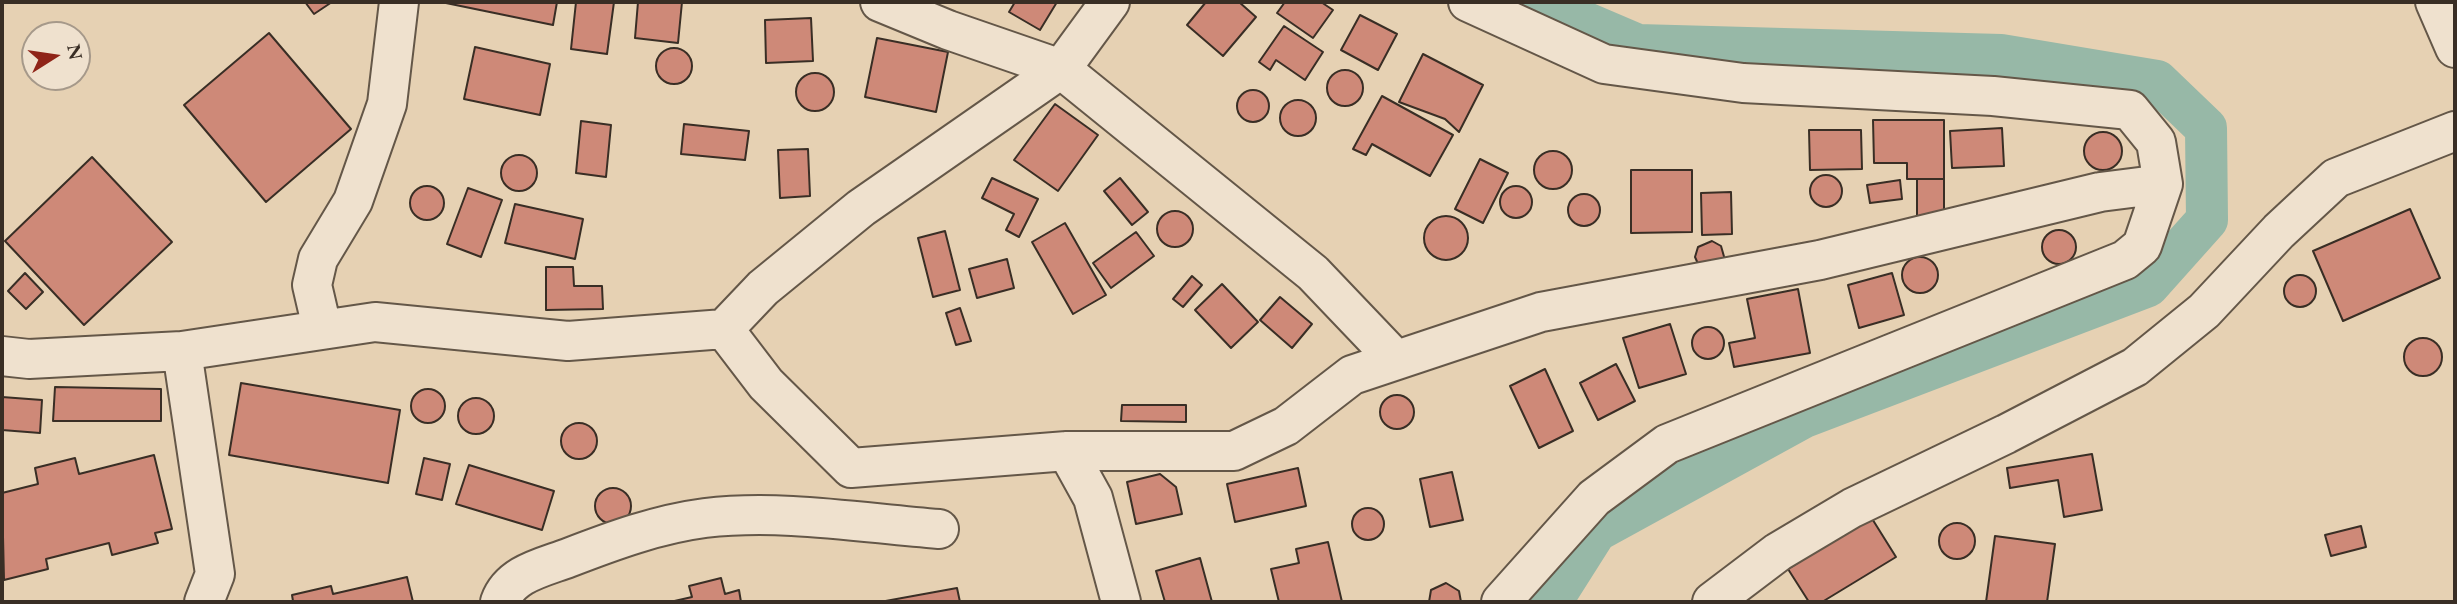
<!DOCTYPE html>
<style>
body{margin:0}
#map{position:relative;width:2457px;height:604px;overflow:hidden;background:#e6d1b3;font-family:"EB Garamond",serif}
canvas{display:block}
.frame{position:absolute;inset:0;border:4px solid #392e25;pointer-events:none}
.north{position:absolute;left:21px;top:21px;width:70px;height:70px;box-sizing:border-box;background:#efe1ce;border:2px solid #a6998a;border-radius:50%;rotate:78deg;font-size:19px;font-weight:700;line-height:28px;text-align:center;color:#392e25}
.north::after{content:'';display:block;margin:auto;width:24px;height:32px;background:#8f2418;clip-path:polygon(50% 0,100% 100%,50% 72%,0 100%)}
</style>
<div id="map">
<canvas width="2457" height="604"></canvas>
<div class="frame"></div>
<div class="north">N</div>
</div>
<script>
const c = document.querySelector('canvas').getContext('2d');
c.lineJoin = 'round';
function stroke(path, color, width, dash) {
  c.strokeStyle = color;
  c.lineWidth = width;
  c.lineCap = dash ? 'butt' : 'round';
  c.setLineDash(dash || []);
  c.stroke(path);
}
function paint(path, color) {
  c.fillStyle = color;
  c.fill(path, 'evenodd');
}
const canal = new Path2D(`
 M 1537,2 L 1638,45 L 2001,55 L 2157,81 L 2206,128 L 2207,220 L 2148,286 L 1804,417 L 1596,531 L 1551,602`);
const building = new Path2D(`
 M 305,2 L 332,2 L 314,14 Z
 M 441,2 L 557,2 L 553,25 Z
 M 576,2 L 614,2 L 607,54 L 571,49 Z
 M 638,2 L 682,2 L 678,43 L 635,38 Z
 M 1015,2 L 1057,2 L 1040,30 L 1009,12 Z
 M 1206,2 L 1239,2 L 1256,17 L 1223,56 L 1187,25 Z
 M 1285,2 L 1321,2 L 1333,10 L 1313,38 L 1277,13 Z
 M 1360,15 L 1397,34 L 1378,70 L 1341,50 Z
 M 811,18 L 813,61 L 766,63 L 765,20 Z
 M 1284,26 L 1323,52 L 1305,80 L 1276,60 L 1270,70 L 1259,62 Z
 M 269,33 L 351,129 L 266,202 L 184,105 Z
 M 877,38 L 948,52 L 936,112 L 865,97 Z
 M 475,47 L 550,64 L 540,115 L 464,99 Z
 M656 66a18 18 0 1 1 36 0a18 18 0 1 1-36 0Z
 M 1423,54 L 1483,85 L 1459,132 L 1445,119 L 1399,102 Z
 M1327 88a18 18 0 1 1 36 0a18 18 0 1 1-36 0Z
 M796 92a19 19 0 1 1 38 0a19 19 0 1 1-38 0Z
 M1237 106a16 16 0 1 1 32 0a16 16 0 1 1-32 0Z
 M 1382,96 L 1453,135 L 1430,176 L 1372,144 L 1366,155 L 1353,149 Z
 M1280 118a18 18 0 1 1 36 0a18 18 0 1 1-36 0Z
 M 1055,104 L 1098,135 L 1058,191 L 1014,160 Z
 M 1873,120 L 1944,120 L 1944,179 L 1907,179 L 1907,163 L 1874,163 Z
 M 581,121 L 611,125 L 606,177 L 576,173 Z
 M 684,124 L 749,131 L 745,160 L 681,154 Z
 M 2002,128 L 2004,166 L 1952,168 L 1950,131 Z
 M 1809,130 L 1861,130 L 1862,169 L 1810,170 Z
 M2084 151a19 19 0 1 1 38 0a19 19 0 1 1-38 0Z
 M 808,149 L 810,196 L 780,198 L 778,150 Z
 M1534 170a19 19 0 1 1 38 0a19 19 0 1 1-38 0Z
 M501 173a18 18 0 1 1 36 0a18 18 0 1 1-36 0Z
 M 92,157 L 172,242 L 84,325 L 5,241 Z
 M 1480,159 L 1508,173 L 1483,223 L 1455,209 Z
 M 1631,170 L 1692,170 L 1692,232 L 1631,233 Z
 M1810 191a16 16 0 1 1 32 0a16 16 0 1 1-32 0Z
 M 992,178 L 1038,199 L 1019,237 L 1006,230 L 1014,214 L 982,198 Z
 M 1120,178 L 1148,212 L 1132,225 L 1104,191 Z
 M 1917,179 L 1944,179 L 1944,227 L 1917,226 Z
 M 1900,180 L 1902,199 L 1870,203 L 1867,185 Z
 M1500 202a16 16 0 1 1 32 0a16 16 0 1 1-32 0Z
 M410 203a17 17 0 1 1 34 0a17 17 0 1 1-34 0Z
 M 468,188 L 502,200 L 481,257 L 447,244 Z
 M 1731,192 L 1732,234 L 1702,235 L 1701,193 Z
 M1568 210a16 16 0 1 1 32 0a16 16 0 1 1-32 0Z
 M 515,204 L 583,219 L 575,259 L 505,243 Z
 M 2410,209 L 2440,278 L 2343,321 L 2313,251 Z
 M1157 229a18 18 0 1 1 36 0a18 18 0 1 1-36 0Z
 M1424 238a22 22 0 1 1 44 0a22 22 0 1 1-44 0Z
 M 1065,223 L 1106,295 L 1073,314 L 1032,242 Z
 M2042 247a17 17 0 1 1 34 0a17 17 0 1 1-34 0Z
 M 945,231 L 960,290 L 933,297 L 918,238 Z
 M 1136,232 L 1154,256 L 1111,288 L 1093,263 Z
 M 1712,241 L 1721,246 L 1725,260 L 1699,266 L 1695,257 L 1698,247 Z
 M1902 275a18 18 0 1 1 36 0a18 18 0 1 1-36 0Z
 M 1007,259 L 1014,288 L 977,298 L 969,269 Z
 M 546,267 L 573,267 L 574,286 L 602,286 L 603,309 L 546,310 Z
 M 25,273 L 43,292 L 26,309 L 8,291 Z
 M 1892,273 L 1904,315 L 1859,328 L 1848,285 Z
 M2284 291a16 16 0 1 1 32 0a16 16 0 1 1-32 0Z
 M 1192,276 L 1202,285 L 1183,307 L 1173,299 Z
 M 1222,284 L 1258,322 L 1231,348 L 1195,310 Z
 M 1798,289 L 1810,353 L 1734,367 L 1729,343 L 1755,338 L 1747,299 Z
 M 1280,297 L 1312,324 L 1292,348 L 1260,320 Z
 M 960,308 L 971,341 L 956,345 L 946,313 Z
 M 1670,324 L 1686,374 L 1639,388 L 1623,338 Z
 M1692 343a16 16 0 1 1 32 0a16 16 0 1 1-32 0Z
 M2404 357a19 19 0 1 1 38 0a19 19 0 1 1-38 0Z
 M 1616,364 L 1635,401 L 1598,420 L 1580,383 Z
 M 1545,369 L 1573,431 L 1539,448 L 1510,386 Z
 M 241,383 L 400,410 L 388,483 L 229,455 Z
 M 55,387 L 161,389 L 161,421 L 53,421 Z
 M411 406a17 17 0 1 1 34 0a17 17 0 1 1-34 0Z
 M1380 412a17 17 0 1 1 34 0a17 17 0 1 1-34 0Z
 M 2,397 L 42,400 L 40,433 L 2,430 Z
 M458 416a18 18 0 1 1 36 0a18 18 0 1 1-36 0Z
 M 1122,405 L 1186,405 L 1186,422 L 1121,421 Z
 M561 441a18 18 0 1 1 36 0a18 18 0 1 1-36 0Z
 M 2092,454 L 2102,510 L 2064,517 L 2058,480 L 2010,488 L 2007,468 Z
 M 154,455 L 172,529 L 155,533 L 158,543 L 112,555 L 109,543 L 46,559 L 48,569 L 4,580 L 2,493 L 38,484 L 35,468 L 75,458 L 79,474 Z
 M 424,458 L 450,464 L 442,500 L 416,494 Z
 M 469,465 L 554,491 L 542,530 L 456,504 Z
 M 1298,468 L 1306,506 L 1235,522 L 1227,484 Z
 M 1452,472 L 1463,520 L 1430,527 L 1420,479 Z
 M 1160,474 L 1176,487 L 1182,514 L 1136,524 L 1127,482 Z
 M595 506a18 18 0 1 1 36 0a18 18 0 1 1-36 0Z
 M1352 524a16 16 0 1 1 32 0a16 16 0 1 1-32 0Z
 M 1871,517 L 1896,557 L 1822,602 L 1809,602 L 1788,569 Z
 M1939 541a18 18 0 1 1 36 0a18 18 0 1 1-36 0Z
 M 2361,526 L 2366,547 L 2331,556 L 2325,535 Z
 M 1995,536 L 2055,544 L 2047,602 L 1986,602 Z
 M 1328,542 L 1342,602 L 1279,602 L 1271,569 L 1299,563 L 1296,549 Z
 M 1200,558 L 1212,602 L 1165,602 L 1156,571 Z
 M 407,577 L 413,602 L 286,602 L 293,601 L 292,595 L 331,586 L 333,594 Z
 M 721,578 L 725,594 L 739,590 L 741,602 L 670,602 L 692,597 L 689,586 Z
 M 1446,583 L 1459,591 L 1461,602 L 1429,602 L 1431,590 Z
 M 957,588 L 960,602 L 880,602 Z`);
const minor = new Path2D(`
 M 880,2 L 948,30 L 1061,69 L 1313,273 L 1395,359
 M 1468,2 L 1604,64 L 1743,83 L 1993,96 L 2130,110 L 2156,142 L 2163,184 L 2142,246 L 2125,260 L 1667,444 L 1594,498 L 1501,602
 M 2435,2 L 2455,48
 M 322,328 L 312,285 L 318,259 L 353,201 L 387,104 L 399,2
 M 724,329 L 763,288 L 861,208 L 1061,69 L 1110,2
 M 182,351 L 215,574 L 204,602
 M 2,356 L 29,359 L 182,351 L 375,322 L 568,341 L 724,329 L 766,384 L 851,468 L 1067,451 L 1234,451 L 1286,426 L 1352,375 L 1541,312 L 1820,260 L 2100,192 L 2163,184
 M 1067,451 L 1093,498 L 1121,602
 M 500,602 C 510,574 541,568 568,558 C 612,541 658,524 705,518 C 782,509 862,523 939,529
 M 1712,602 L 1778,552 L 1852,508 L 2006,434 L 2135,367 L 2204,311 L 2279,231 L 2336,178 L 2455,131`);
stroke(canal, '#97b8a7', 42);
paint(building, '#ce8978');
stroke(building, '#392e25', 2);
stroke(minor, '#645748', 42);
stroke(minor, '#efe1ce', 38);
</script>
